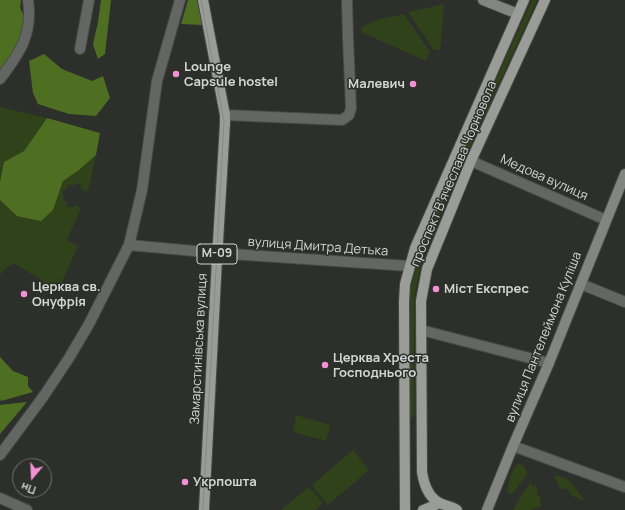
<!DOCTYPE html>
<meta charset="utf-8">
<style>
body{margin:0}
#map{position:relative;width:625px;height:510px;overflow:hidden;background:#2d2f2b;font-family:Manrope,sans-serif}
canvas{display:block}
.north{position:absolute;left:12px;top:458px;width:40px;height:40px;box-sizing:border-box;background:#2d2f2b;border:1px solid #6f716e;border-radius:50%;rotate:199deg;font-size:11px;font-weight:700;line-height:16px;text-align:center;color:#d3d5d2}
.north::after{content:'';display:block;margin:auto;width:14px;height:18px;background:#f391d5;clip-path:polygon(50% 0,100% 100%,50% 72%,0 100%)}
</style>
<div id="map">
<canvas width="625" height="510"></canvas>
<div class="north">Пн</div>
</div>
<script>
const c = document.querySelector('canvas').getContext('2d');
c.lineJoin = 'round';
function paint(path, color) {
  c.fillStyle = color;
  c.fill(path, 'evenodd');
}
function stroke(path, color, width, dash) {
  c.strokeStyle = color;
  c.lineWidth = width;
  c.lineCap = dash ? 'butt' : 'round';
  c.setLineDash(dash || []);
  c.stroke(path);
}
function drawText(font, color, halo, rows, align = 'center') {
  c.font = font + ' Manrope,sans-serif';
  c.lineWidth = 3;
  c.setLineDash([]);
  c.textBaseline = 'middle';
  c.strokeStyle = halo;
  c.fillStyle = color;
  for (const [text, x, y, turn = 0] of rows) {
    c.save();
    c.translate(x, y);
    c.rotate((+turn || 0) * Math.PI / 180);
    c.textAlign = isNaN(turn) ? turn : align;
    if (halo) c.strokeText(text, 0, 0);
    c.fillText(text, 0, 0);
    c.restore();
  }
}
const green = new Path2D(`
 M 532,0 L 537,0 L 462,166 L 458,164 Z
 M 444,4 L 440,50 L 434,50 L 408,12 Z
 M 404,14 L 430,52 L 426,61 L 361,32 L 362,27 L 380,19 Z
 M 0,107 L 47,118 L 24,151 L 4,162 L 0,182 Z
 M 96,155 L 88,192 L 81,189 L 81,185 L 77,183 L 73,186 L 69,184 L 67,188 L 64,189 L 62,193 L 64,196 L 63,200 L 67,202 L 67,206 L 71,208 L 75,205 L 81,208 L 67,240 L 78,246 L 61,284 L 56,282 L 48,284 L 15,264 C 8,264 4,270 0,275 L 0,200 L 17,216 L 53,210 L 63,181 L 79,170 Z
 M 457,169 L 460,170 C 441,214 419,254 414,302 L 414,416 L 412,418 L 410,417 L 409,302 L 411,285 L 420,251 Z
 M 296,415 L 330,425 L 326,441 L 293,432 Z
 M 353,450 L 369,470 L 328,505 L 312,485 Z
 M 518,464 L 523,465 L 527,473 L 526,476 L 513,493 L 510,494 L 508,492 C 508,484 511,469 518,464 Z
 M 555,475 L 568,479 L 585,501 L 572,496 L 567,488 L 561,490 L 554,476 Z
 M 531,482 L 533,487 L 536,486 L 538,496 L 540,496 L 541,506 L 531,510 L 513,510 L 519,499 Z
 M 309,487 L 323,503 L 315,510 L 281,510 Z`);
const forest = new Path2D(`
 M 0,0 L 21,0 L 20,8 L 25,18 L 21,36 L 18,60 L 14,70 L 0,83 Z
 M 101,0 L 111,0 L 105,54 L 98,59 L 93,44 L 98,22 Z
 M 188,0 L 197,0 L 203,25 L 181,24 Z
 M 44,54 L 62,69 L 92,81 L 103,76 L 110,98 L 96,116 L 69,114 L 38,104 L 33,93 L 29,61 Z
 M 47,118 L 100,133 L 96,155 L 79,170 L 63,181 L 53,210 L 41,221 L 17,216 L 0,200 L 0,182 L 4,162 L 24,151 Z
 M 0,357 L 13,371 L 28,377 L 28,386 L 33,392 L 1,401 L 0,399 Z
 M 27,402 L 0,434 L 0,405 Z`);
const street = new Path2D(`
 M 80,49 L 89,0
 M 0,79 C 20,53 33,34 28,0
 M 225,115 L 342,120 L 349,115 L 351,108 L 348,39 L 347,0
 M 471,161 L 606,220
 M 129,245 L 216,253 L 409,266
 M 581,284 L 625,302
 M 421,330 L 549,363
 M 513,446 L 625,487
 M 0,455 L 43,397 L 69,358 L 89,324 L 129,245 L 142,190 L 157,81 L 180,0
 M 0,498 L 27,510`);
const secondary = new Path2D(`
 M 483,0 L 518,14
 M 487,510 L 513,446 L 549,363 L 625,174`);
const primary = new Path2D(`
 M 203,0 L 225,115 L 225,123 L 217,259 L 204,510
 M 405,510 L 404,302 L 405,284 L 415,248 L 524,0
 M 423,510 L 440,503
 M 457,510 C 453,507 447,506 442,504 C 429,499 424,485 422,472 L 421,301 L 427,269 L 471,161 L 545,0`);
const tram = new Path2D(`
 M 201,0 L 224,121 L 203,510`);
const markers = [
 [176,74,4,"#f391d5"],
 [413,84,4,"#f391d5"],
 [436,289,4,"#f391d5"],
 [24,294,4,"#f391d5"],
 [325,365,4,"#f391d5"],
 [185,482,4,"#f391d5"]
];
const shields = [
 [217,254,40]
];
const shieldNames = [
 ["М-09",217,254]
];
const poiNames = [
 ["Lounge",184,67],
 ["Capsule hostel",184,82],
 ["Малевич",405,84,"right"],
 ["Церква св.",32,287],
 ["Онуфрія",32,302],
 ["Міст Експрес",444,289],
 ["Церква Хреста",333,358],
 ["Господнього",333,373],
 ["Укрпошта",193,482]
];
const streetNames = [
 ["проспект Вʼячеслава Чорновола",454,174,-67],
 ["Медова вулиця",544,178,24],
 ["вулиця Дмитра Детька",318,247,4],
 ["вулиця Пантелеймона Куліша",544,337,-68],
 ["Замарстинівська вулиця",199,349,-87]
];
paint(green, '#304219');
paint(forest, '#4e6f22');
stroke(street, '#484a46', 12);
stroke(secondary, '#484a46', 12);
stroke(primary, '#484a46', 12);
stroke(street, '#646664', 10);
stroke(secondary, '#838581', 10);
stroke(primary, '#9a9c98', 10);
stroke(tram, '#888a86', 1);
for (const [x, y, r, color] of markers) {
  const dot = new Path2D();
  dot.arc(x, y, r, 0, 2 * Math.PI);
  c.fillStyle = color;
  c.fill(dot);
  stroke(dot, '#2d2f2b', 1.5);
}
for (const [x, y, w] of shields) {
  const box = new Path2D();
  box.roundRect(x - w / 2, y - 10, w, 20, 3);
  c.fillStyle = '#2d2f2b';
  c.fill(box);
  stroke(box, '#d3d5d2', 1);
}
drawText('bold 12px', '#d3d5d2', null, shieldNames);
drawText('bold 13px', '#d3d5d2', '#2d2f2b', poiNames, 'left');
drawText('13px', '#d3d5d2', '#2d2f2b', streetNames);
</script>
